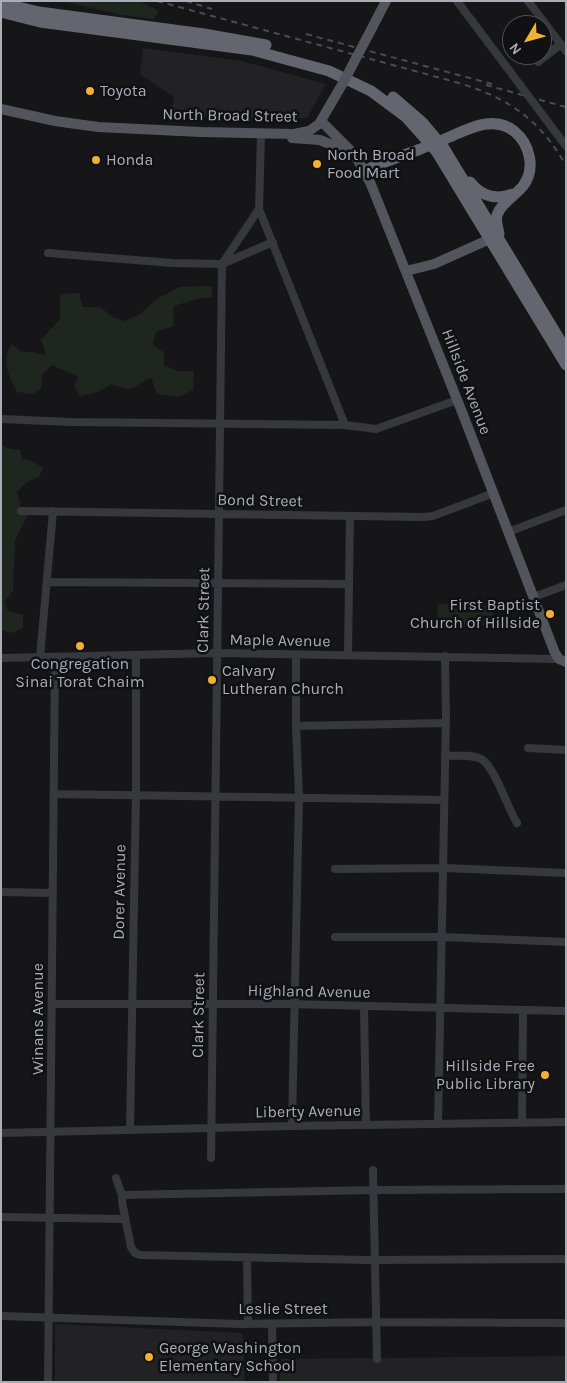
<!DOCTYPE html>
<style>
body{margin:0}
#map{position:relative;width:567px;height:1383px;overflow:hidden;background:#161618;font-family:Karla,sans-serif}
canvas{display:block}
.frame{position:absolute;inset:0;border:2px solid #a8adb8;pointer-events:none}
.north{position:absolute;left:502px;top:15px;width:50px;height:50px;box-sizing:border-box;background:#111113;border:1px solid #4d4f55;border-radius:50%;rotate:233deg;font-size:14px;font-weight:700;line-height:20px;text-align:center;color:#a8adb8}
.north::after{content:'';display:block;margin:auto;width:18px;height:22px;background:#f2b134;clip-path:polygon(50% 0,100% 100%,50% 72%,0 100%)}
</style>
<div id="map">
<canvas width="567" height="1383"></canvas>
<div class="frame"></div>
<div class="north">N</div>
</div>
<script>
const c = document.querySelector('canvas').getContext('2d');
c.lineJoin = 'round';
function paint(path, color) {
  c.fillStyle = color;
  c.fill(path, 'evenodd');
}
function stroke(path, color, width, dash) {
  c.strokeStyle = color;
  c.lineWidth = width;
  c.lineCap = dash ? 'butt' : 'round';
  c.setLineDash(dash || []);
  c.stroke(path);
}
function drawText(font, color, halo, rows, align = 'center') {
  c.font = font + ' Karla,sans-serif';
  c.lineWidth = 5;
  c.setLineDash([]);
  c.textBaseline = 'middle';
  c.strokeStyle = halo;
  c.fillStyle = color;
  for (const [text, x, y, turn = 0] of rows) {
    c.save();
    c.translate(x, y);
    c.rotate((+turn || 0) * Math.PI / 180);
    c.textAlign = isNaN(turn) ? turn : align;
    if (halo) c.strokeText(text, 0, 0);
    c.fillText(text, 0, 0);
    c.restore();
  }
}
const built = new Path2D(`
 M 143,48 L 242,61 L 326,84 L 307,118 L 269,119 L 171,115 L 174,97 L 140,74 Z
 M 55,1324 L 243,1333 L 245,1382 L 55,1382 Z
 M 566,1356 L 566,1382 L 282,1382 L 281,1359 Z`);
const green = new Path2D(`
 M 62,1 L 139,1 L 159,11 L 154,19 L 122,15 Z
 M 212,286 L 212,297 L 196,299 L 174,306 L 173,326 L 156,332 L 153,344 L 164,353 L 164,365 L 177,371 L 194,371 L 193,390 L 178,397 L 157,394 L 151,378 C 129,386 138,395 111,384 L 98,392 L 80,396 L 74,386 L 78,377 L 52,365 L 42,374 L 41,389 L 32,394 L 17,392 C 9,376 0,360 12,344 L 21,352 L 32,352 L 46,355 L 41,340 L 60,319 L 60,294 L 79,293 L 83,307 L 100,307 L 113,317 L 124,321 L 139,315 L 158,298 L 180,287 Z
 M 1,444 L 7,448 L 20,450 L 22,459 L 33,461 L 43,468 L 39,477 L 27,482 L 17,492 L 20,503 L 18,512 L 27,516 L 15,540 L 13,591 L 4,602 L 8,611 L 23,615 L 23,628 L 12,633 L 1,630 Z
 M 438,604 L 494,606 L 493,626 L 437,624 Z
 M 282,1364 L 290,1368 L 289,1382 L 279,1382 Z
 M 132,1378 L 162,1379 L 162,1382 L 132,1382 Z`);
const minor = new Path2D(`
 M 457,1 L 472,21
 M 528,1 L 566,51
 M 538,62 L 561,44
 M 259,209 L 345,425
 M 48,253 L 172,263 L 222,264 L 273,242
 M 1,419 L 71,422 L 345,425 L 376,429 L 457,400
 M 21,511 L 422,517 L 433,516 L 494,493
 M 508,532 L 566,510
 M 47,582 L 349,584
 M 534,597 L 566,585
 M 348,655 L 350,516
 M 40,657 L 53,511
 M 1,658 L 217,653 L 559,659
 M 296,726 L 446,723
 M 528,748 L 566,750
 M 445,756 C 456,756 471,754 481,759 C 494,765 508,809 517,823
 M 54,794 L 444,800
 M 335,869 L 443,868 L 566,873
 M 1,892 L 53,893
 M 335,937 L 442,937 L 566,942
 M 52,1004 L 290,1004 L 566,1011
 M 364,1006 L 366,1125
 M 522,1123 L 523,1010
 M 438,1124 L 446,717 L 445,656
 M 292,1126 L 299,797 L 296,726 L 296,656
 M 130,1129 L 136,792 L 136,655
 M 1,1133 L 292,1126 L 566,1122
 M 211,1158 L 222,264 L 259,209 L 261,134
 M 373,1170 L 377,1359
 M 116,1178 L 122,1195 L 122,1202 L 131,1247 L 135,1253 L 140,1255 L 366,1260 L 566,1259
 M 122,1195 L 375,1190 L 566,1189
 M 1,1217 L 125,1219
 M 247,1257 L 248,1324
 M 1,1316 L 240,1324 L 375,1322 L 566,1323
 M 272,1324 L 273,1382
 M 48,1382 L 55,657`);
const major = new Path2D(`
 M 372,28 L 386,1
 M 1,109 L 55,121 L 98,127 L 201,132 L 294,134 L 309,131 L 319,124 L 343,83
 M 321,121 L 355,155 L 370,182 L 462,412 L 555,653 L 559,659 L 566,662
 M 292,138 L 320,140 L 347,151
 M 406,271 L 434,264 L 490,239`);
const highway = new Path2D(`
 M 1,3 L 39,12 L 204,34 L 266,45
 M 1,12 L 40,22 L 252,50 L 329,71 L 371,91 L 406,117 L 436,151 L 566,365
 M 393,97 L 423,123 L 444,148 L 566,350
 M 452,136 C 472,127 494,116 514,131 C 530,144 536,169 523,186 C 515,196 501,203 497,215 C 495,221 498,227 499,234
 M 365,171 L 379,164 L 418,150
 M 470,182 C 482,197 496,200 513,194`);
const rail = new Path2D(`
 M 157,1 L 459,83 C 508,98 541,120 566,166
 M 186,1 L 212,9
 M 306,34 L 492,84
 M 486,85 L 566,107`);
const minorBridge = new Path2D(`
 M 472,21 L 566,146`);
const majorBridge = new Path2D(`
 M 343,83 L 372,28`);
const highwayBridge = new Path2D(`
 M 418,150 L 452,136`);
const markers = [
 [90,91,5,"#f2b134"],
 [96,160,5,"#f2b134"],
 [317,164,5,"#f2b134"],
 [550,614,5,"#f2b134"],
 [80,646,5,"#f2b134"],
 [212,680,5,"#f2b134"],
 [545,1075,5,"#f2b134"],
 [149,1357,5,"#f2b134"]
];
const poiNames = [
 ["Toyota",100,91],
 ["North Broad",327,155],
 ["Food Mart",327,173],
 ["Honda",106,160],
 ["First Baptist",540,605,"right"],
 ["Church of Hillside",540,623,"right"],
 ["Congregation",80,664,"center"],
 ["Sinai Torat Chaim",80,682,"center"],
 ["Calvary",222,671],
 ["Lutheran Church",222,689],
 ["Hillside Free",535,1066,"right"],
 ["Public Library",535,1084,"right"],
 ["George Washington",159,1348],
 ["Elementary School",159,1366]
];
const streetNames = [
 ["North Broad Street",230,116,1],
 ["Hillside Avenue",466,382,69],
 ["Bond Street",260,501,1],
 ["Clark Street",204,610,-89],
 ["Maple Avenue",280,641,1],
 ["Dorer Avenue",120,892,-89],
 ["Highland Avenue",309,992,1],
 ["Clark Street",199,1015,-89],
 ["Winans Avenue",38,1019,-90],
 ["Liberty Avenue",308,1112,-1],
 ["Leslie Street",283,1309]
];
paint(built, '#222225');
paint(green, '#1e261f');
stroke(minor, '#37383d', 8);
stroke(major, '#53555c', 10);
stroke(highway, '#63666e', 11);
stroke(rail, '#4a4c52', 2, [6, 5]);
stroke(minorBridge, '#37383d', 8);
stroke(majorBridge, '#53555c', 10);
stroke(highwayBridge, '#63666e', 11);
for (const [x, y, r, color] of markers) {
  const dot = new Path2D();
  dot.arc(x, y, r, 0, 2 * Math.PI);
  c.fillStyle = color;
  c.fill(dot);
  stroke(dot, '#111113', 2);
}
drawText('16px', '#a8adb8', '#111113', poiNames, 'left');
drawText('16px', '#a8adb8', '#111113', streetNames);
</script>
